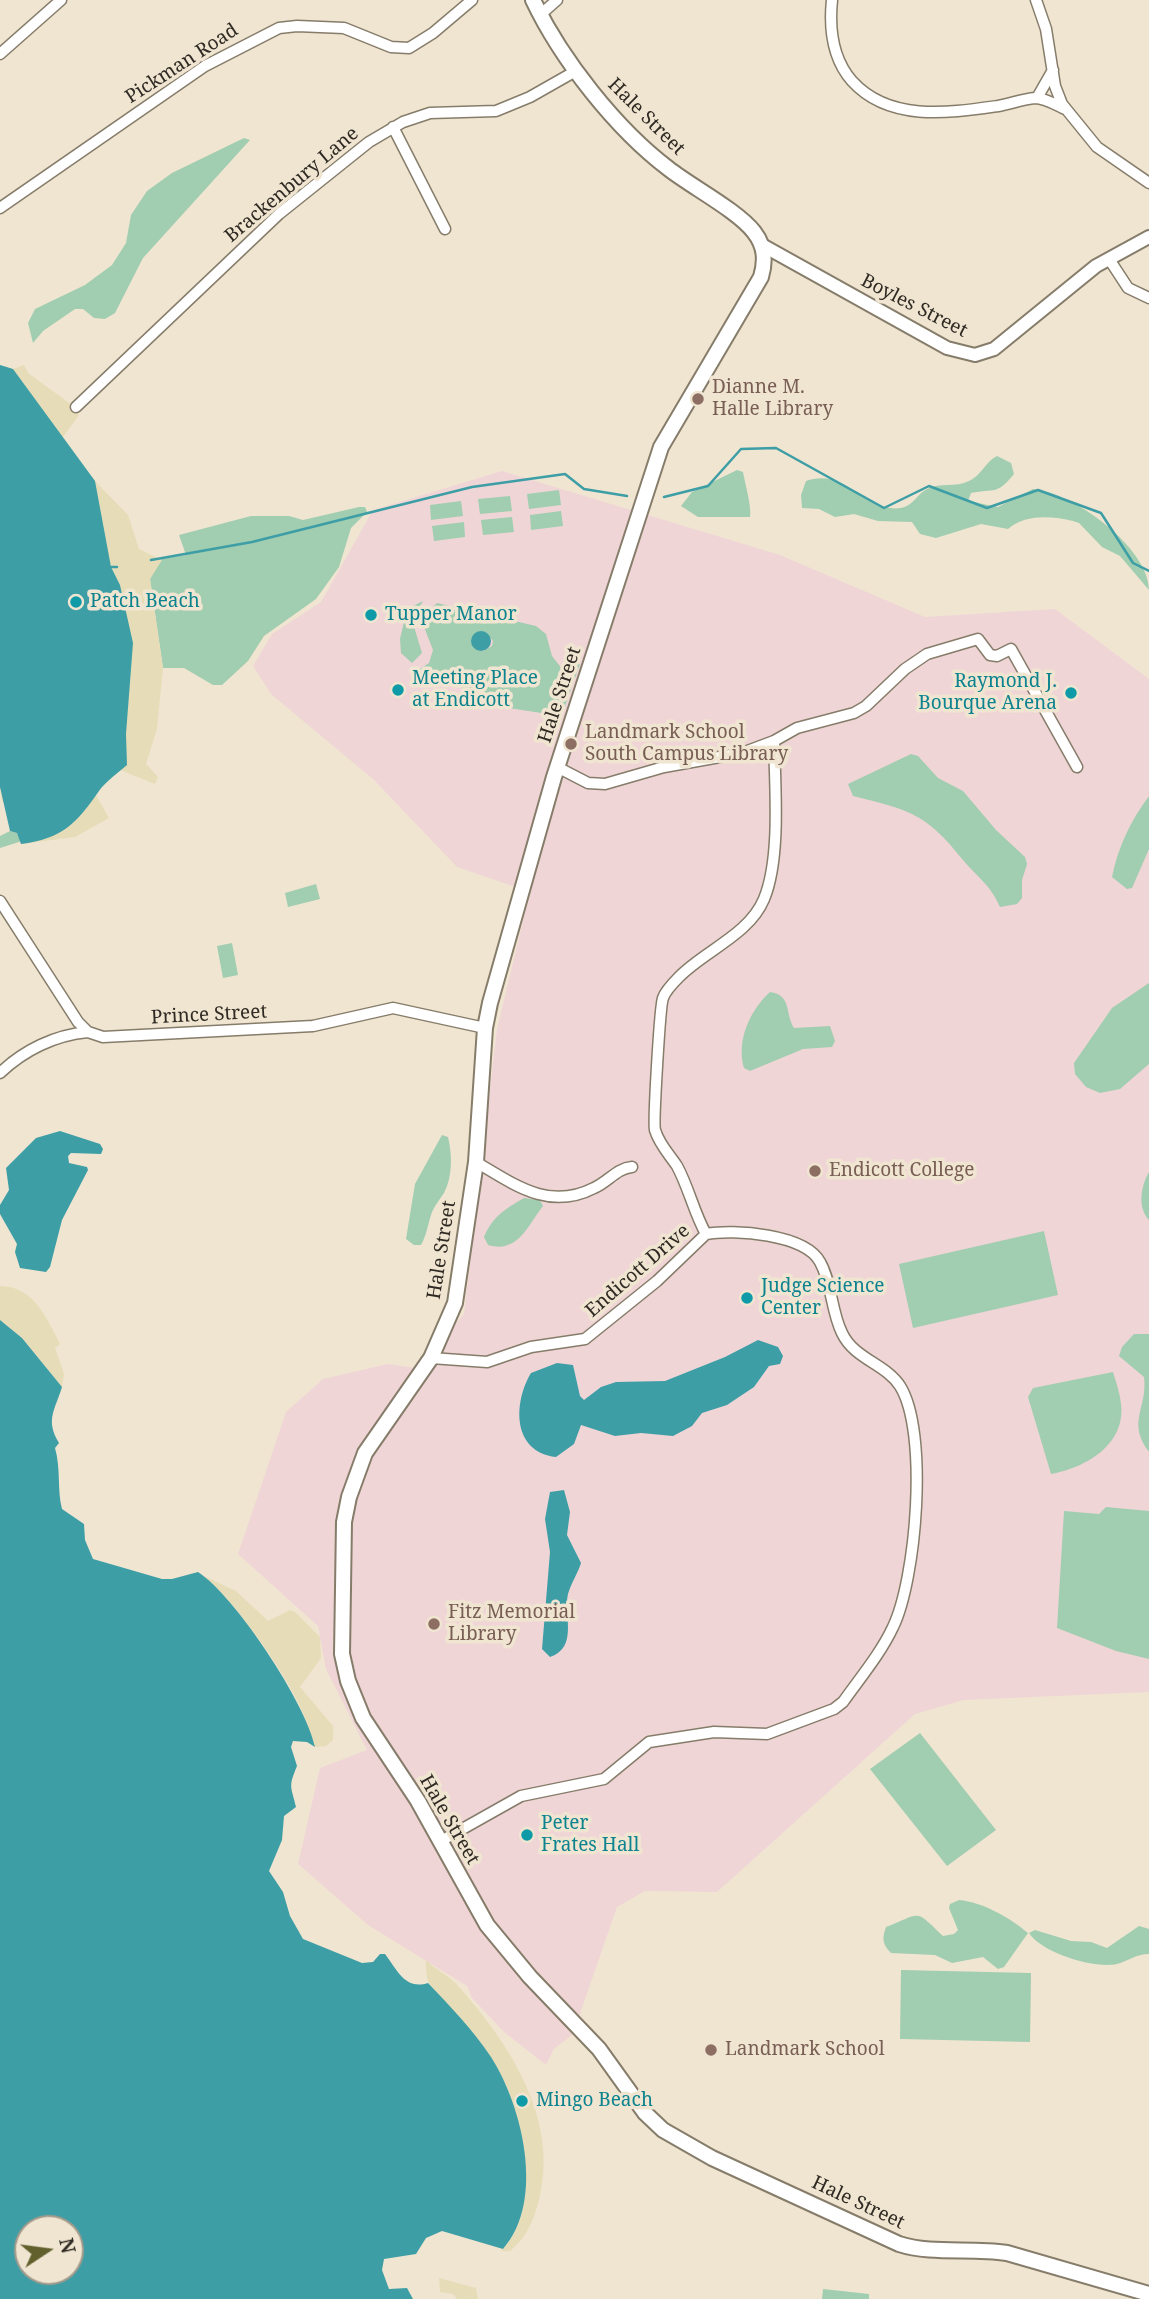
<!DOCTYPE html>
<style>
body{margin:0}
#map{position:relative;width:1149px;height:2299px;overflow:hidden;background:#f0e5d1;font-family:"Noto Serif",serif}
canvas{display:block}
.north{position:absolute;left:14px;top:2215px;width:70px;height:70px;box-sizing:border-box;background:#f0e5d1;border:2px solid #a39a8b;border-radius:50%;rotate:77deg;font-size:19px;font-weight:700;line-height:28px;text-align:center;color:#2f2a23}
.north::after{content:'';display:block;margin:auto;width:24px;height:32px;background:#62612e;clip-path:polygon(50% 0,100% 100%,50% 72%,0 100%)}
</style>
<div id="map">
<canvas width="1149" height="2299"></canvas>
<div class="north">N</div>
</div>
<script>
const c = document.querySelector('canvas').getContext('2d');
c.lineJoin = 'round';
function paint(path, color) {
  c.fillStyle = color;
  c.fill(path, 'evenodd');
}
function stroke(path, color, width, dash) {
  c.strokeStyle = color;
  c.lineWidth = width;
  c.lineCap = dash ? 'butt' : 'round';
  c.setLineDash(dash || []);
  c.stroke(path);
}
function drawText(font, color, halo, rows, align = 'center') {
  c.font = font + ' "Noto Serif",serif';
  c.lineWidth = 7;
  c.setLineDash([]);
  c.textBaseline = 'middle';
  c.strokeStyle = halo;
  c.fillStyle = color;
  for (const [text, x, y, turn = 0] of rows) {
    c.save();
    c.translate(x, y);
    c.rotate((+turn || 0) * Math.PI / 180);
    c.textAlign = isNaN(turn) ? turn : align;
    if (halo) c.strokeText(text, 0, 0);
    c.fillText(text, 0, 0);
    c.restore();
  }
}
const education = new Path2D(`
 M 502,471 L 780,555 L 925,617 L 1055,609 L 1149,679 L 1149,1692 L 964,1700 L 915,1714 L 717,1892 L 645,1891 L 617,1907 L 573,2034 L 554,2049 L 546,2065 L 504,2032 L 472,1998 L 467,1986 L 368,1925 L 298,1864 L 320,1768 L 367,1750 L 326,1669 L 318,1626 L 238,1554 L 286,1412 L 323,1379 L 388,1364 L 415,1368 L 464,1314 L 497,1029 L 530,892 L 457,867 L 374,780 L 271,694 L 253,666 L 272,634 L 321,602 L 373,510 Z`);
const green = new Path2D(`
 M 244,138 L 250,140 L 143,258 L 115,313 L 105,319 L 94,318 L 83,309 L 75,309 L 43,331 L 33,343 L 28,323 L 35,309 L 85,285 L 112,265 L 126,243 L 131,215 L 147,191 L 172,173 Z
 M 997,456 L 1011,463 L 1014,474 C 996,496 995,488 971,493 L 968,501 L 998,507 L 1033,489 C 1073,492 1149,548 1149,590 L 1120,556 L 1102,547 L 1079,523 L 1073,521 C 1052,516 1025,514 1008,529 L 981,524 L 936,538 L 920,534 L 912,522 L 878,521 L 854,514 L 835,517 L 819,509 L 802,508 L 801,495 L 806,481 C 847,467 863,513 901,508 C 913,506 917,494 927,489 C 940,482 956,488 969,481 C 982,475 985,462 997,456 Z
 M 737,470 L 743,472 C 745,483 752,508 750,517 L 698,517 L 681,506 L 692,492 Z
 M 559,490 L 561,505 L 529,509 L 527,494 Z
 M 510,496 L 512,511 L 480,514 L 478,499 Z
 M 461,501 L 463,516 L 431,520 L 430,505 Z
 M 359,507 L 365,507 L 367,512 L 351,528 L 339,567 L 316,599 L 264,636 L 248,661 L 222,685 L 213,685 L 184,668 L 163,668 L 150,579 L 161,559 L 186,555 L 179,535 L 251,516 L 289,516 L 303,520 Z
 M 561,511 L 563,526 L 531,530 L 530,515 Z
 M 512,517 L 514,532 L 483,535 L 481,520 Z
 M 464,522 L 465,537 L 434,541 L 432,526 Z
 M 423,601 L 412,620 L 422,653 L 412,663 L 401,653 L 400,639 L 407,609 Z
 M 437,603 L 536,626 L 546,634 L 552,656 L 563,670 L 566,664 L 580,664 L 558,726 L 547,723 L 548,714 L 476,703 L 474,709 L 472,709 L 458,681 L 417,671 L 429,663 L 433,650 L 421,619 ZM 486,633 L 493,641 L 492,646 L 483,651 L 475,648 L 474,645 Z
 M 911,754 L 918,756 L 938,778 L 963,791 L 996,830 L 1025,857 L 1027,864 L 1022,880 L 1022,898 L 1017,904 L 1000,907 C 990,884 978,878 963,860 C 926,813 909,810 853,796 L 848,784 Z
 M 1149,796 L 1149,849 L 1132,888 L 1127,889 L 1112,877 C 1118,847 1131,820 1149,796 Z
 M 10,831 L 17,833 L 22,841 L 0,848 L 0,836 Z
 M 316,884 L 320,899 L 288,907 L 285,893 Z
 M 232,943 L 238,975 L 223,978 L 217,946 Z
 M 1149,983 L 1149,1064 L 1120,1089 L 1100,1093 L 1086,1087 L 1075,1074 L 1074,1063 L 1112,1008 Z
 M 770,992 C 792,995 785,1014 794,1028 L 830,1026 L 835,1041 L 832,1047 L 803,1049 L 750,1071 L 744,1068 C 736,1041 750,1010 770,992 Z
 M 442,1135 L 448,1137 C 452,1154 453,1176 444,1193 C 440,1199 435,1205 432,1212 C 428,1223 427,1234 421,1245 L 414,1245 L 406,1239 L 415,1184 Z
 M 1149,1172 L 1149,1220 C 1137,1207 1141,1186 1149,1172 Z
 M 524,1198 L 540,1200 L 543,1206 C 528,1225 518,1254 488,1245 L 484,1237 C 493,1216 505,1209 524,1198 Z
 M 1044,1231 L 1058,1295 L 913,1328 L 899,1264 Z
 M 1134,1334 L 1149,1334 L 1149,1452 C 1126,1421 1148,1409 1144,1377 L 1119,1356 L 1122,1347 Z
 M 1113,1372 C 1116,1382 1120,1393 1121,1404 C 1126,1445 1085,1468 1051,1474 L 1028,1397 L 1033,1388 Z
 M 1106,1507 L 1149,1511 L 1149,1659 L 1116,1651 L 1057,1628 L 1064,1511 L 1099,1514 Z
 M 920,1733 L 996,1830 L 947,1866 L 870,1769 Z
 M 959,1900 C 983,1902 1010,1918 1028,1933 L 1004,1967 L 998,1969 L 983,1957 L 952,1963 L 935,1955 L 891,1953 C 882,1944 882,1938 886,1927 C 922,1913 914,1908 943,1936 L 954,1934 L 958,1930 L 949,1908 L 950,1904 Z
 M 1139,1926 L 1149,1929 L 1149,1954 C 1136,1954 1128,1961 1117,1964 C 1094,1969 1042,1953 1029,1933 L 1035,1930 L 1071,1941 L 1091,1942 L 1107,1948 Z
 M 901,1970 L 1031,1973 L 1030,2042 L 900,2039 Z
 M 823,2289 L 869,2294 L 869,2299 L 822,2299 Z`);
const sand = new Path2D(`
 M 0,365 L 13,369 L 24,365 L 28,373 L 72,405 L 79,415 L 63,437 L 95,481 L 128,515 L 139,549 L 162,560 L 150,579 L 163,668 L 157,729 L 146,764 L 158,777 L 155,784 L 120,770 L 93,790 L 109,818 L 75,837 L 21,844 L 25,822 L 2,801 L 0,787 Z
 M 0,1286 C 34,1286 47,1319 60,1344 L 55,1348 L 64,1374 L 62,1387 L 22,1338 L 0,1320 Z
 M 204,1576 L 236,1591 L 268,1621 L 290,1610 L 295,1612 L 320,1637 L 321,1658 L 300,1687 L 333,1726 L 333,1740 L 326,1746 L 315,1747 C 302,1697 266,1647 234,1607 C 225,1596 214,1587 204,1576 Z
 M 426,1960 C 436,1970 450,1976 459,1987 C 509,2043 558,2118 540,2195 C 535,2217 528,2237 510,2251 L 501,2251 C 547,2208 522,2100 489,2055 C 480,2043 429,1987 428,1981 C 426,1975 426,1966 426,1960 Z
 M 439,2278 L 476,2288 L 478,2299 L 457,2299 L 453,2294 L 440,2292 Z`);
const water = new Path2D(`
 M 0,365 L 13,369 L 95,481 L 111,567 L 120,585 L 133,643 L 126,734 L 127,765 C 119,772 105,782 99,791 C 77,823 62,839 21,844 L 17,833 L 10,831 L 0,787 Z
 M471 641a10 10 0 1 1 20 0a10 10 0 1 1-20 0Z
 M 60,1131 L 100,1144 L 103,1149 L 101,1154 L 71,1153 L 68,1156 L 69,1163 L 87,1167 L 88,1170 L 62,1220 L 50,1267 L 46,1272 L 20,1268 L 15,1252 L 17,1244 L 0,1214 L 0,1205 L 9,1190 L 6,1168 L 36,1138 Z
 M 0,1320 L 22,1338 L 62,1387 C 55,1410 45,1420 59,1443 L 55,1448 C 61,1469 57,1490 62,1509 L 84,1524 L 85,1540 L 93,1559 L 162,1579 L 172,1579 L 198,1572 C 235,1596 306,1703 315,1747 L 307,1742 L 293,1741 L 291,1747 L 297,1766 C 288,1788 291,1785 296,1807 L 284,1816 L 282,1840 L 269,1871 L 283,1892 L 290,1916 L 303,1939 L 362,1963 L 373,1962 L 380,1954 L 385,1954 C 398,1971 405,1990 428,1983 C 450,2006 473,2030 491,2057 C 522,2105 546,2201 503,2249 L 442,2231 L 426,2238 L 416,2254 L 384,2259 L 382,2270 L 389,2289 L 407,2288 L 413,2299 L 0,2299 ZM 28,2229 L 70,2229 L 70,2271 L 28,2271 Z
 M 758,1340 L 778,1347 L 783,1356 L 780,1364 L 769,1366 L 754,1387 L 727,1405 L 702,1413 L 692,1426 L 673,1436 L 641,1433 L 615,1436 L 581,1425 L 574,1444 L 556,1457 C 512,1452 513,1403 531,1373 L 557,1363 L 573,1365 L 580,1396 L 584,1400 L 601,1387 L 616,1382 L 665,1381 L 725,1357 Z
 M 564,1490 L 570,1512 L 567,1535 L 581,1563 C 578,1573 571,1583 568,1594 C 563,1615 579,1647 550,1657 L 542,1649 L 550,1552 L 545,1519 L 550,1492 Z`);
const stream = new Path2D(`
 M 664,497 L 708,486 L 741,449 L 776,448 L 884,508 L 929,486 L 987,508 L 1038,490 L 1101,513 L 1133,563 L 1149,571
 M 151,560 L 252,542 L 472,487 L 565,474 L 584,489 L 627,496
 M 111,567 L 117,567`);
const minor = new Path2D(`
 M 832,0 C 829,29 832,58 852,81 C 889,122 948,113 998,106 C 1010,104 1023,99 1035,98 C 1045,98 1056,105 1065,109
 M 1036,0 L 1046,29 L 1055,86 L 1062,104 L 1097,147 L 1149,183
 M 540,15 L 557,0
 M 0,54 L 61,0
 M 1037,98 L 1053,70
 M 393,127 L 445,229
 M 0,208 L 205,66 L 279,28 L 297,26 L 344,28 L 391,47 L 409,48 L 433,33 L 472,0
 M 1109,259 L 1128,288 L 1149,298
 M 76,407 L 279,214 L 369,142 L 403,122 L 430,113 L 496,111 L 530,97 L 574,72
 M 557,767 L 588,783 L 605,784 L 664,767 L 742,753 L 774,741 L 797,728 L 854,713 L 866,706 L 905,669 L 927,654 L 978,639 L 990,655 L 997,656 L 1011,649 L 1077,767
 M 0,901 L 78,1022 L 88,1032 L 103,1037 L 313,1026 L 393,1008 L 485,1028
 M 0,1073 C 24,1050 55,1035 88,1032
 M 476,1162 C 515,1185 549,1211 594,1188 C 608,1182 617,1168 632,1167
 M 706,1234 C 694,1213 689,1188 677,1166 C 669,1154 659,1144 655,1130 C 653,1123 660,1005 663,998 C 665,992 674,982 679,977 C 704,951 749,935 764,899 C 781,858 775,786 774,741
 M 431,1358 L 487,1362 L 531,1347 L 585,1339 L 657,1281 L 706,1234 C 734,1229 805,1234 820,1262 C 832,1283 831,1311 842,1333 C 854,1359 886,1364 900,1386 C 929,1432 916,1580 893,1627 C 881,1653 860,1678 843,1702 L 834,1709 L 767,1734 L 714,1732 L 649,1742 L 604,1779 L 521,1796 L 441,1841`);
const tertiary = new Path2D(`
 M 762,245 L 947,348 L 975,355 L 994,349 L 1096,266 L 1149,237`);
const secondary = new Path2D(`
 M 533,0 C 561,59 616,129 669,169 C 692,187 738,211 754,232 C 765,246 766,260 761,277 L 661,447 L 554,777 L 490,1003 L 485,1028 L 476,1162 L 455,1303 L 431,1358 L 365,1453 L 349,1497 L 344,1522 L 342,1654 L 348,1681 L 363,1718 L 418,1801 L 487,1925 L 530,1977 L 599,2049 L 645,2113 L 663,2130 L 712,2158 L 899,2244 C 933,2255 971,2247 1007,2253 L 1149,2294`);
const markers = [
 [698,399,7,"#8d6e63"],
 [76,602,7,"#0f9aa8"],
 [371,615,7,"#0f9aa8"],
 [398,690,7,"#0f9aa8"],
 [1071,693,7,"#0f9aa8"],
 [571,744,7,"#8d6e63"],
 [815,1171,7,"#8d6e63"],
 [747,1298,7,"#0f9aa8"],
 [434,1624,7,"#8d6e63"],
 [527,1835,7,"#0f9aa8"],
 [711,2050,7,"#8d6e63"],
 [522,2101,7,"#0f9aa8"]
];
const streetNames = [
 ["Pickman Road",182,64,-33],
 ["Hale Street",646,117,45],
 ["Brackenbury Lane",292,185,-40],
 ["Boyles Street",914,306,27],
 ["Hale Street",560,695,-72],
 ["Prince Street",209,1015,-3],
 ["Hale Street",442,1250,-81],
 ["Endicott Drive",638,1271,-41],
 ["Hale Street",449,1820,60],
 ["Hale Street",858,2203,25]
];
const educationNames = [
 ["Dianne M.",712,388],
 ["Halle Library",712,410],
 ["Landmark School",585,733],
 ["South Campus Library",585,755],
 ["Endicott College",829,1171],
 ["Fitz Memorial",448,1613],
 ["Library",448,1635],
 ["Landmark School",725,2050]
];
const cultureNames = [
 ["Patch Beach",90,602],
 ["Tupper Manor",385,615],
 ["Meeting Place",412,679],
 ["at Endicott",412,701],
 ["Raymond J.",1057,682,"right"],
 ["Bourque Arena",1057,704,"right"],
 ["Judge Science",761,1287],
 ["Center",761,1309],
 ["Peter",541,1824],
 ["Frates Hall",541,1846],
 ["Mingo Beach",536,2101]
];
paint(education, '#f0d5d7');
paint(green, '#a1cdb1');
paint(sand, '#e6ddb8');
paint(water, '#3d9ea6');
stroke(stream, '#3d9ea6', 2.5);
stroke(minor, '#867c6a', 13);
stroke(tertiary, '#867c6a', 16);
stroke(secondary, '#867c6a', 18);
stroke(minor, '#fff', 10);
stroke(tertiary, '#fff', 12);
stroke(secondary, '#fff', 14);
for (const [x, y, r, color] of markers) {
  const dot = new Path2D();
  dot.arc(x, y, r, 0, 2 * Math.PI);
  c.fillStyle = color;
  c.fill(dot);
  stroke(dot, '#f0e5d1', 2.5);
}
drawText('19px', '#2f2a23', '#f0e5d1', streetNames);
drawText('19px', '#785e54', '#f0e5d1', educationNames, 'left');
drawText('19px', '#0d838f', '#f0e5d1', cultureNames, 'left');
</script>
